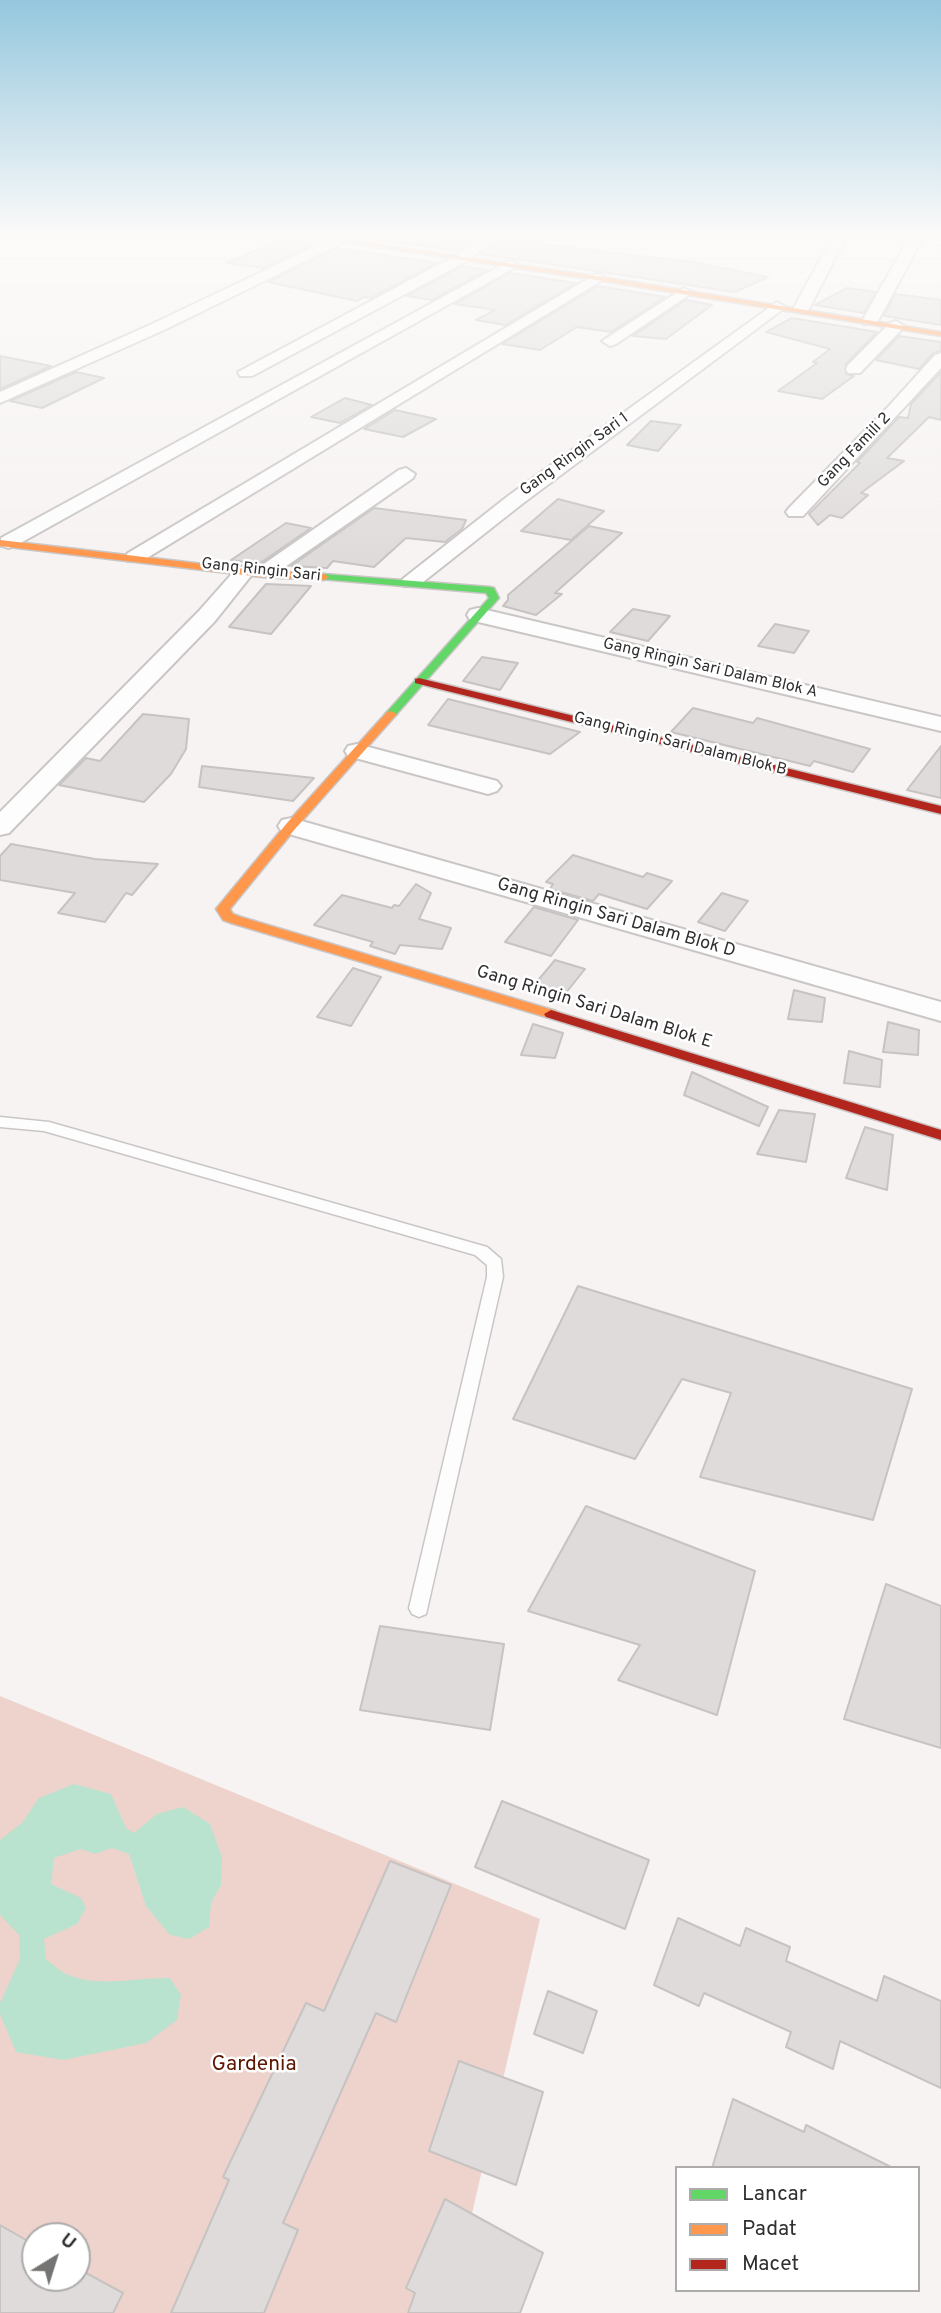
<!DOCTYPE html>
<style>
body{margin:0}
#map{position:relative;width:941px;height:2313px;overflow:hidden;background:#f7f3f2;font-family:Overpass,sans-serif}
canvas{display:block}
.legend{position:absolute;left:675px;top:2166px;width:245px;height:126px;box-sizing:border-box;background:#fff;border:2px solid #adabab;margin:0;padding:9px 12px;list-style:none;font-size:21px;color:#312e2e}
.legend li{display:flex;align-items:center;gap:14px;height:35px}
.legend b{width:35px;border:2px solid #adabab}
.north{position:absolute;left:21px;top:2222px;width:70px;height:70px;box-sizing:border-box;background:#fff;border:2px solid #adabab;border-radius:50%;rotate:38deg;font-size:19px;font-weight:700;line-height:28px;text-align:center;color:#312e2e}
.north::after{content:'';display:block;margin:auto;width:24px;height:32px;background:#767373;clip-path:polygon(50% 0,100% 100%,50% 72%,0 100%)}
</style>
<div id="map">
<canvas width="941" height="2313"></canvas>
<ul class="legend">
<li><b style="height:9px;background:#63d668"></b>Lancar</li>
<li><b style="height:9px;background:#ff974d"></b>Padat</li>
<li><b style="height:9px;background:#b3261e"></b>Macet</li>
</ul>
<div class="north">U</div>
</div>
<script>
const c = document.querySelector('canvas').getContext('2d');
c.lineJoin = 'round';
function paint(path, color) {
  c.fillStyle = color;
  c.fill(path, 'evenodd');
}
function stroke(path, color, width, dash) {
  c.strokeStyle = color;
  c.lineWidth = width;
  c.lineCap = dash ? 'butt' : 'round';
  c.setLineDash(dash || []);
  c.stroke(path);
}
function drawText(font, color, halo, rows, align = 'center') {
  c.font = font + ' Overpass,sans-serif';
  c.lineWidth = 5;
  c.setLineDash([]);
  c.textBaseline = 'middle';
  c.strokeStyle = halo;
  c.fillStyle = color;
  for (const [text, x, y, turn = 0] of rows) {
    c.save();
    c.translate(x, y);
    c.rotate((+turn || 0) * Math.PI / 180);
    c.textAlign = isNaN(turn) ? turn : align;
    if (halo) c.strokeText(text, 0, 0);
    c.fillText(text, 0, 0);
    c.restore();
  }
}
const green = new Path2D(`
 M 0,1696 L 540,1919 L 449,2313 L 0,2313 ZM 35,2236 L 77,2236 L 77,2278 L 35,2278 Z`);
const water = new Path2D(`
 M 74,1784 L 111,1794 L 126,1828 L 134,1833 L 157,1814 L 183,1807 L 210,1824 L 222,1857 L 221,1885 L 211,1903 L 209,1927 L 189,1939 L 170,1935 L 146,1906 L 129,1854 L 112,1848 L 95,1854 L 81,1849 L 54,1858 L 51,1884 L 81,1898 L 86,1908 L 77,1924 L 44,1939 L 46,1959 C 52,1963 58,1970 64,1973 C 97,1989 136,1977 170,1978 L 181,1995 L 177,2020 L 146,2043 L 63,2060 L 16,2052 L 0,2014 L 0,2003 L 20,1959 L 19,1935 L 0,1915 L 0,1840 L 22,1823 L 39,1798 Z`);
const building = new Path2D(`
 M 338,234 L 484,234 L 459,251 Z
 M 505,234 L 551,234 L 539,244 L 692,262 L 768,277 L 735,292 L 481,254 Z
 M 285,238 L 292,242 L 313,245 L 263,268 L 226,263 Z
 M 337,248 L 437,263 L 371,298 L 364,297 L 357,301 L 268,282 Z
 M 463,266 L 487,270 L 432,300 L 407,296 Z
 M 510,273 L 576,283 L 505,325 L 476,320 L 495,310 L 455,304 Z
 M 598,286 L 665,297 L 611,332 L 577,327 L 540,350 L 502,344 Z
 M 847,288 L 876,292 L 864,313 L 815,305 Z
 M 895,294 L 941,300 L 941,325 L 884,316 Z
 M 686,300 L 712,305 L 666,339 L 633,336 Z
 M 792,318 L 877,332 L 846,364 L 846,374 L 854,376 L 822,399 L 778,391 L 817,363 L 813,362 L 830,349 L 766,332 Z
 M 899,336 L 941,342 L 941,351 L 933,353 L 919,369 L 876,360 Z
 M 0,356 L 51,366 L 0,389 Z
 M 76,372 L 104,378 L 42,408 L 10,401 Z
 M 941,372 L 941,420 L 929,417 L 887,458 L 904,461 L 861,493 L 868,495 L 842,518 L 830,515 L 818,525 L 809,514 L 860,463 L 857,462 L 899,417 L 908,418 L 911,404 Z
 M 345,398 L 372,405 L 340,423 L 311,417 Z
 M 395,410 L 436,419 L 403,437 L 364,429 Z
 M 651,421 L 681,425 L 658,451 L 627,445 Z
 M 558,499 L 604,511 L 571,540 L 521,531 Z
 M 374,508 L 466,520 L 462,529 L 445,542 L 406,538 L 374,567 L 333,561 L 327,568 L 291,566 Z
 M 286,523 L 311,528 L 259,564 L 231,560 Z
 M 589,526 L 622,533 L 555,593 L 562,594 L 536,615 L 503,606 L 508,600 L 508,595 Z
 M 266,584 L 311,586 L 271,634 L 229,627 Z
 M 633,609 L 670,616 L 648,641 L 610,632 Z
 M 775,624 L 809,631 L 794,653 L 758,646 Z
 M 482,657 L 518,663 L 500,690 L 463,681 Z
 M 448,699 L 580,732 L 550,754 L 428,725 Z
 M 693,708 L 753,723 L 757,718 L 870,749 L 853,772 L 814,761 L 810,766 L 671,732 Z
 M 143,714 L 189,719 L 186,749 L 171,774 L 144,802 L 59,785 L 86,758 L 100,761 Z
 M 941,746 L 941,798 L 907,790 Z
 M 202,766 L 296,776 L 314,778 L 293,801 L 199,787 Z
 M 11,844 L 95,859 L 158,864 L 132,895 L 126,893 L 105,922 L 58,913 L 75,893 L 0,880 L 0,856 Z
 M 573,855 L 643,877 L 647,873 L 672,881 L 647,909 L 599,894 L 593,901 L 550,889 L 553,884 L 546,882 Z
 M 416,884 L 431,893 L 419,919 L 451,928 L 442,949 L 400,945 L 395,954 L 370,946 L 373,942 L 314,925 L 342,895 L 392,908 L 394,905 L 399,906 Z
 M 722,893 L 748,901 L 725,931 L 698,922 Z
 M 534,907 L 578,920 L 551,956 L 505,942 Z
 M 555,960 L 585,969 L 561,999 L 530,990 Z
 M 353,968 L 381,977 L 351,1026 L 317,1017 Z
 M 794,990 L 825,998 L 822,1022 L 788,1019 Z
 M 888,1022 L 919,1030 L 918,1055 L 883,1052 Z
 M 533,1024 L 563,1033 L 555,1058 L 521,1055 Z
 M 849,1051 L 882,1060 L 880,1087 L 844,1083 Z
 M 692,1072 L 768,1107 L 759,1126 L 684,1095 Z
 M 779,1110 L 815,1114 L 806,1162 L 757,1154 Z
 M 865,1127 L 893,1135 L 887,1190 L 846,1178 Z
 M 578,1286 L 912,1389 L 873,1520 L 700,1477 L 731,1393 L 682,1379 L 635,1459 L 513,1419 Z
 M 586,1506 L 755,1571 L 717,1715 L 618,1680 L 640,1645 L 528,1611 Z
 M 886,1584 L 941,1606 L 941,1748 L 844,1719 Z
 M 380,1626 L 504,1644 L 490,1730 L 360,1710 Z
 M 502,1801 L 649,1860 L 625,1929 L 475,1867 Z
 M 390,1861 L 451,1885 L 396,2022 L 376,2013 L 283,2223 L 298,2230 L 264,2313 L 171,2313 L 229,2180 L 223,2177 L 306,2003 L 324,2011 Z
 M 678,1918 L 740,1946 L 746,1928 L 790,1947 L 786,1961 L 877,2001 L 884,1976 L 941,2001 L 941,2088 L 840,2041 L 833,2069 L 786,2047 L 791,2032 L 704,1993 L 699,2006 L 654,1985 Z
 M 548,1991 L 597,2011 L 583,2053 L 534,2034 Z
 M 459,2061 L 543,2092 L 516,2185 L 429,2151 Z
 M 733,2099 L 804,2132 L 806,2125 L 893,2168 L 712,2168 Z
 M 445,2199 L 543,2253 L 520,2313 L 408,2313 L 415,2293 L 406,2288 Z
 M 0,2225 L 35,2245 L 35,2278 L 77,2278 L 77,2268 L 123,2293 L 113,2313 L 0,2313 Z`);
const lane = new Path2D(`
 M 0,1117 L 49,1122 L 487,1247 L 501,1259 L 503,1277 L 426,1614 L 419,1617 L 412,1614 L 409,1608 L 487,1277 L 487,1265 L 475,1255 L 44,1131 L 0,1127 Z`);
const street = new Path2D(`
 M 0,234 L 9,234 L 0,238 Z
 M 488,234 L 503,234 L 467,261 L 252,376 L 240,376 L 238,372 L 457,255 Z
 M 834,234 L 844,234 L 846,237 L 809,309 L 806,312 L 796,312 L 793,309 Z
 M 911,234 L 925,234 L 878,321 L 876,324 L 864,324 L 862,321 Z
 M 337,236 L 344,240 L 342,243 L 164,330 L 0,403 L 0,392 L 152,324 Z
 M 509,261 L 514,262 L 516,265 L 514,268 L 15,546 L 8,548 L 0,545 L 1,538 Z
 M 596,274 L 601,275 L 603,278 L 601,281 L 142,561 L 128,561 L 125,557 L 128,553 Z
 M 684,288 L 691,292 L 689,295 L 616,344 L 610,346 L 602,341 Z
 M 777,302 L 785,307 L 782,310 L 522,504 L 418,586 L 404,586 L 400,582 L 404,578 L 508,496 Z
 M 896,321 L 904,326 L 902,329 L 860,373 L 848,373 L 846,369 L 848,365 L 890,323 Z
 M 941,353 L 941,368 L 803,516 L 789,516 L 786,512 L 789,508 L 888,407 L 935,355 Z
 M 406,468 L 415,474 L 413,478 L 272,576 L 258,576 L 255,572 L 258,568 L 399,470 Z
 M 244,566 L 251,568 L 254,572 L 215,621 L 9,833 L 0,835 L 0,812 L 199,611 L 237,568 Z
 M 478,608 L 941,717 L 941,731 L 470,620 L 467,615 L 470,610 Z
 M 357,744 L 497,781 L 501,786 L 497,791 L 488,794 L 348,756 L 345,751 L 348,746 Z
 M 291,818 L 941,1002 L 941,1021 L 282,832 L 278,826 L 282,820 Z`);
const fast = new Path2D(`
 M 324,574 L 490,587 L 494,588 L 499,598 L 395,716 L 391,717 L 385,714 L 387,712 L 489,598 L 486,593 L 320,579 L 319,577 Z`);
const slow = new Path2D(`
 M 289,234 L 303,234 L 596,276 L 941,332 L 941,336 L 596,280 Z
 M 0,540 L 262,571 L 324,574 L 329,577 L 324,580 L 262,577 L 0,546 Z
 M 391,711 L 397,714 L 395,716 L 295,829 L 230,909 L 233,914 L 241,917 L 556,1011 L 558,1014 L 556,1017 L 546,1017 L 231,923 L 223,920 L 216,909 L 287,823 L 387,712 Z`);
const jam = new Path2D(`
 M 419,678 L 941,806 L 941,814 L 415,683 L 415,679 Z
 M 551,1010 L 941,1130 L 941,1140 L 546,1017 L 544,1014 Z`);
const farStreetnames = [
 ["Gang Famili 2",855,451,-46],
 ["Gang Ringin Sari 1",575,455,-36],
 ["Gang Ringin Sari",261,571,6],
 ["Gang Ringin Sari Dalam Blok A",710,669,13],
 ["Gang Ringin Sari Dalam Blok B",680,745,14]
];
const streetNames = [
 ["Gang Ringin Sari Dalam Blok D",616,919,16],
 ["Gang Ringin Sari Dalam Blok E",594,1008,17]
];
const nearParknames = [
 ["Gardenia",254,2066]
];
paint(green, '#eed3cc');
paint(water, '#b9e3ce');
paint(building, '#dedbda');
stroke(building, '#c6c3c2', 2);
stroke(lane, '#c9c6c5', 3);
stroke(street, '#c9c6c5', 4);
stroke(fast, '#c9c6c5', 3);
stroke(slow, '#c9c6c5', 3);
stroke(jam, '#c9c6c5', 3);
paint(lane, '#fefdfd');
paint(street, '#fefdfd');
paint(fast, '#63d668');
paint(slow, '#ff974d');
paint(jam, '#b3261e');
const sky = c.createLinearGradient(0, 0, 0, 557);
sky.addColorStop(0, '#95c7de');
sky.addColorStop(0.42, '#fbfaf9');
sky.addColorStop(1, '#fbfaf900');
c.fillStyle = sky;
c.fillRect(0, 0, 941, 557);
drawText('16px', '#312e2e', '#fff', farStreetnames);
drawText('18px', '#312e2e', '#fff', streetNames);
drawText('21px', '#5c1701', '#fff', nearParknames);
</script>
